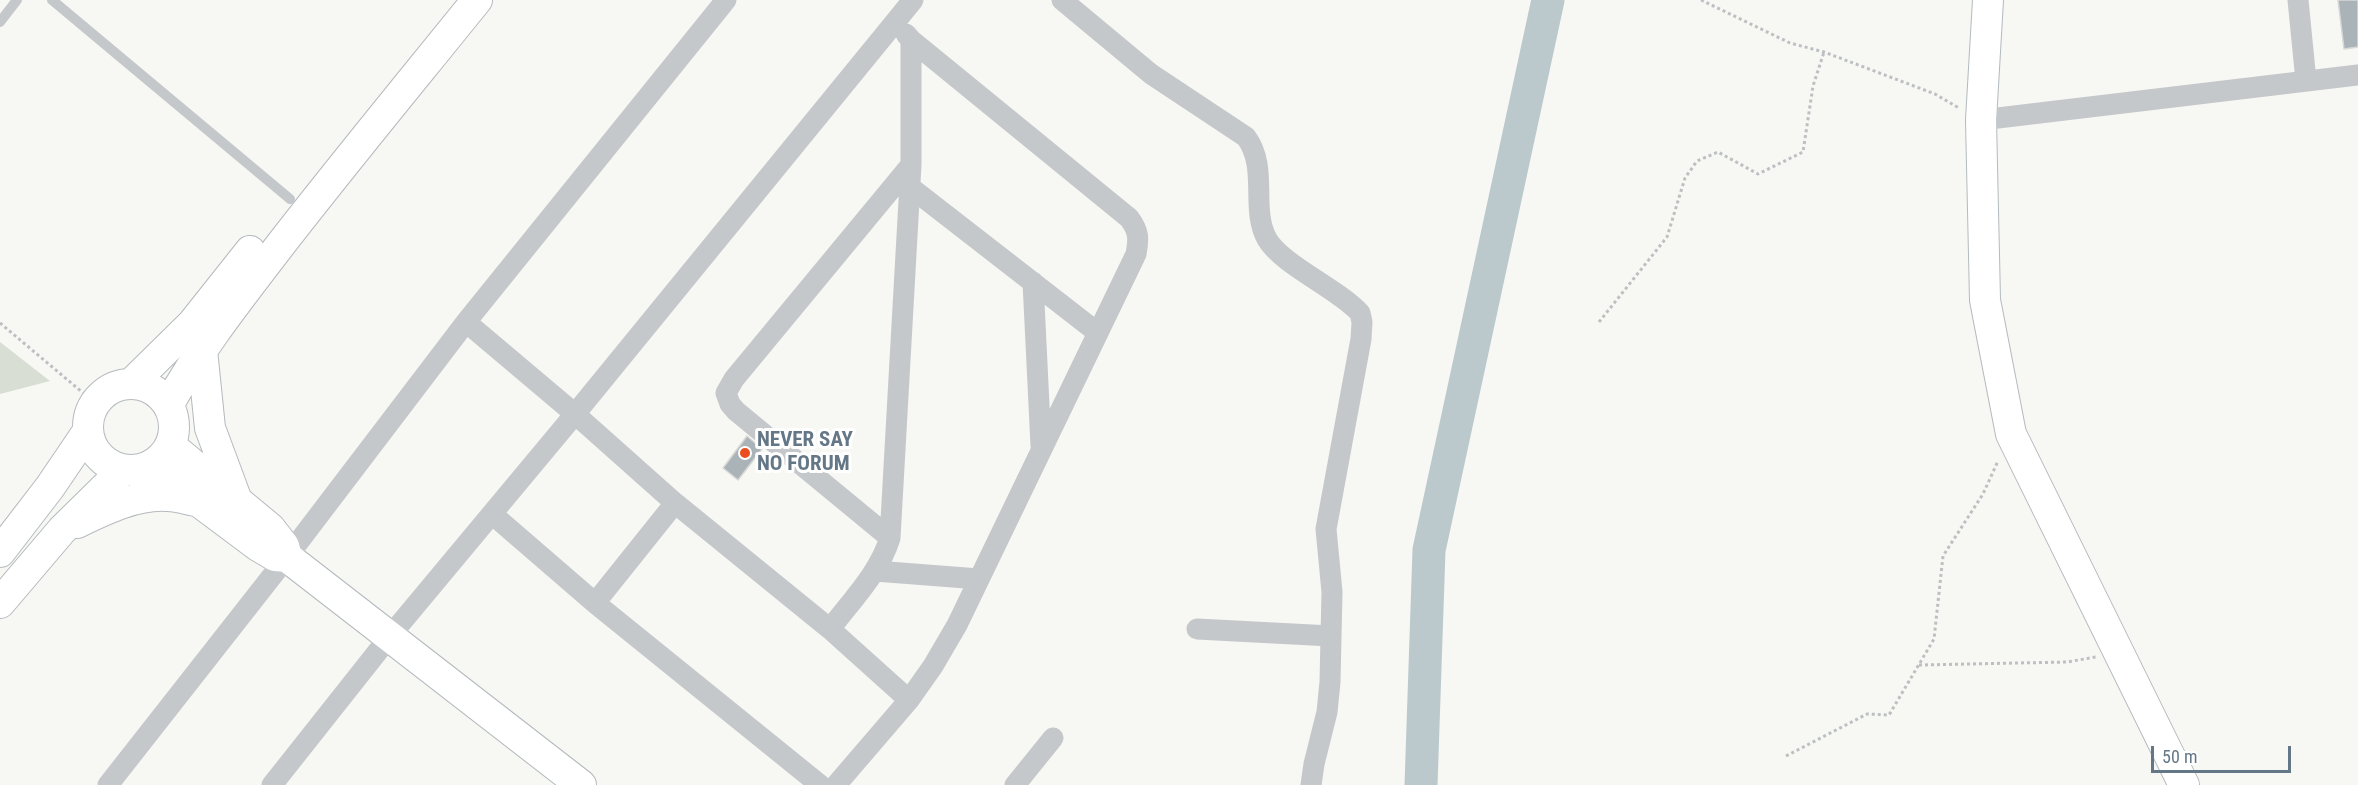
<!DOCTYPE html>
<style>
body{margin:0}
#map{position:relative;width:2358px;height:785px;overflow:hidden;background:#f7f7f3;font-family:"Roboto Condensed",sans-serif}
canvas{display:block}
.scale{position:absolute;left:2151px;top:746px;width:140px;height:27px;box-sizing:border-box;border:3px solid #647786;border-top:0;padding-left:8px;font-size:18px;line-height:21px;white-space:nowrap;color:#647786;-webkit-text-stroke:4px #fff;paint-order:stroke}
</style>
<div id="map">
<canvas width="2358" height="785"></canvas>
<div class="scale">50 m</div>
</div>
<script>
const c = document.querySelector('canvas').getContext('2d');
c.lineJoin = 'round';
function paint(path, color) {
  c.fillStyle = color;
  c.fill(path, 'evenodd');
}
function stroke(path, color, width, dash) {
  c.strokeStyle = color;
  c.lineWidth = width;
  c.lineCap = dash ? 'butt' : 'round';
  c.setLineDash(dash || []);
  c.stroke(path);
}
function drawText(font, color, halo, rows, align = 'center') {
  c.font = font + ' "Roboto Condensed",sans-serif';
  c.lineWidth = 6;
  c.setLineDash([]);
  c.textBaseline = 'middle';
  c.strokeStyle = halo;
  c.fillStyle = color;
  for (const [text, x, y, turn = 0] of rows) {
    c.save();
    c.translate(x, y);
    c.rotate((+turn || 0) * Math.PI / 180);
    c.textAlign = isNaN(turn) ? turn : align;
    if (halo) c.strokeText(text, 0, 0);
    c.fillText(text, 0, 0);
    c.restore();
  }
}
const green = new Path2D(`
 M 0,342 L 50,381 L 0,394 Z`);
const river = new Path2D(`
 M 1421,785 L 1429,550 L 1548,0`);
const building = new Path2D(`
 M 2338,0 L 2358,0 L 2358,47 L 2344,49 Z
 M 747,436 L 762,449 L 738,480 L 723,468 Z`);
const path = new Path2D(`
 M 1701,0 L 1790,43 L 1824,52 L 1935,94 L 1959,108
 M 1599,322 L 1667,237 L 1685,178 L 1697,161 L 1718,152 L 1758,174 L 1803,152 L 1813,86 L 1824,52
 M 0,323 L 95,403
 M 1919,665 L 2067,662 L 2096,657
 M 1786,756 L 1867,714 L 1889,715 L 1934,639 L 1943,556 L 1983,494 L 1998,461`);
const lane = new Path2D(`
 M 52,0 L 290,199
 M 0,22 L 17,0`);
const street = new Path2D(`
 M 1062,0 L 1151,74 L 1246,137 C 1269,168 1250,208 1267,239 C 1282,265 1337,288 1360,313 L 1362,322 L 1361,339 L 1326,529 L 1332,592 L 1330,682 L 1327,712 L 1314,764 L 1311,785
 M 2298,0 L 2306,81
 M 1981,120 L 2358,75
 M 910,187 L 1098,333
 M 1033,282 L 1041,446
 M 466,322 L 575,414 L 675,503 L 830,629 L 909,700
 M 492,514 L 595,603 L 820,785
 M 890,538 L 736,411 L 730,404 L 726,393 L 734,379 L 911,165
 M 875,571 L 979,579
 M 595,603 L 675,503
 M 830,629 C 852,600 879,573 890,538 L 911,165 L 911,40 L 906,34
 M 1197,629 L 1331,636
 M 108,785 L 287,557 L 466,322 L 726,0
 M 272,785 L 390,636 L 575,414 L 913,0
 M 836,785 L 909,700 L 933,666 L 957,625 L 1136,254 C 1139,239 1139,231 1129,218 L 911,40
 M 1015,785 L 1053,738`);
const secondary = new Path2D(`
 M 1988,0 L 1981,120 L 1985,300 L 2011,434 L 2184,785
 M 202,350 L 210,428 L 236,498
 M 132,383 L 192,324 L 250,251
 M88 427a43 43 0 1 1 86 0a43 43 0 1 1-86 0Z
 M 169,404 C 200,348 239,299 278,248 C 343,164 410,83 477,0
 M 171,446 L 270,528 L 284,546 L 287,557
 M 151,466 L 258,546 L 275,556 L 287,557 L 581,785
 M 77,523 C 104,510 136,494 167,496 C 176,496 186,499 195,501
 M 0,552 L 50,487 L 88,431
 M 0,603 L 62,530 L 123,470`);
const markers = [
 [745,453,6,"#ec4d1e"]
];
const poiNames = [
 ["NEVER SAY",757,441],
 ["NO FORUM",757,465]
];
paint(green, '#d8ded4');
stroke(river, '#bbc8cc', 33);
paint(building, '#aab3b8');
stroke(building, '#d8d8d6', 1.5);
stroke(secondary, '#b4babe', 32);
stroke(path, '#bdc0c2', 3, [3, 3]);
stroke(lane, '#c4c8cb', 10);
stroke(street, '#c4c8cb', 21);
stroke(secondary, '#fff', 30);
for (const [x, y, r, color] of markers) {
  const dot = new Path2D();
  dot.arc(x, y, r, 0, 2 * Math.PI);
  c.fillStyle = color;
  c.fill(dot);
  stroke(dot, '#fff', 2);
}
drawText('bold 21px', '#647786', '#fff', poiNames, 'left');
</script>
